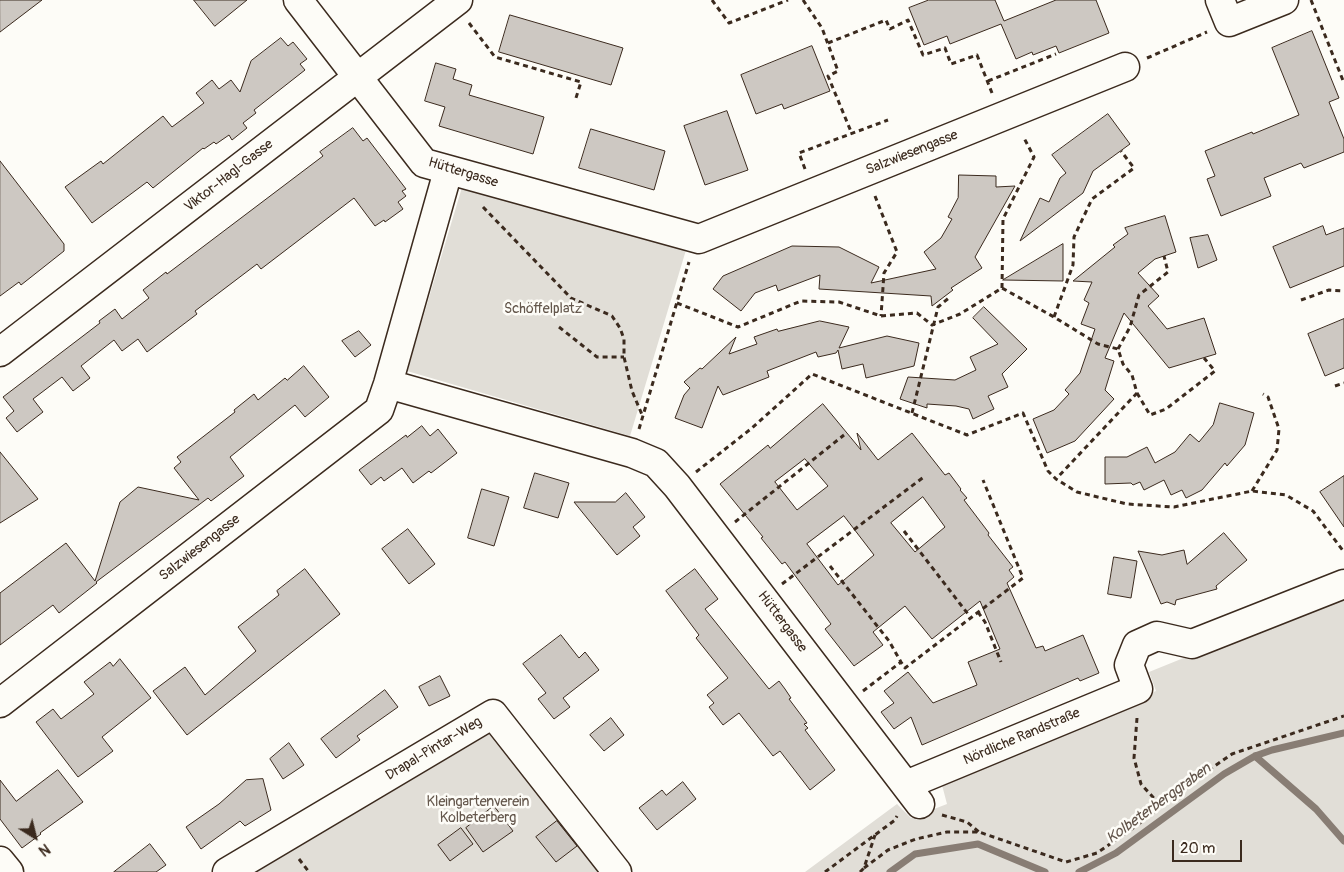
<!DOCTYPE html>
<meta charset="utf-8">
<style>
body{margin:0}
#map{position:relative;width:1344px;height:872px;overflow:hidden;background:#fdfcf7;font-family:Pangolin,sans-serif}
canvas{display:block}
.north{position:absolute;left:10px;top:812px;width:50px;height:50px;-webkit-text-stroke:4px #fdfcf7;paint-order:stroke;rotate:144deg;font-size:14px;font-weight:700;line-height:20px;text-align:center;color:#3b2a1e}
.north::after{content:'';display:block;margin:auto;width:18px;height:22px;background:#3b2a1e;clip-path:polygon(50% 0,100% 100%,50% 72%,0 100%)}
.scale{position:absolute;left:1172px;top:840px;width:70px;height:22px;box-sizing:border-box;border:2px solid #3b2a1e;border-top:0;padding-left:6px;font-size:15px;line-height:18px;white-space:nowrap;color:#3b2a1e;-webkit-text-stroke:4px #fdfcf7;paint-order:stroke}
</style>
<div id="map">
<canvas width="1344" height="872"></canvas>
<div class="north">N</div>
<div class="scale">20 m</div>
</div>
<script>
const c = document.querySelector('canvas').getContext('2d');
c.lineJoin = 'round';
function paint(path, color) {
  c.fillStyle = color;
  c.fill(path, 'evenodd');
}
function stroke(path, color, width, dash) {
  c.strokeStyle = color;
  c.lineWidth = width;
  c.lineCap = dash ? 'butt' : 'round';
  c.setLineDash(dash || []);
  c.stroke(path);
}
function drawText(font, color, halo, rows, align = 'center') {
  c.font = font + ' Pangolin,sans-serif';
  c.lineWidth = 5;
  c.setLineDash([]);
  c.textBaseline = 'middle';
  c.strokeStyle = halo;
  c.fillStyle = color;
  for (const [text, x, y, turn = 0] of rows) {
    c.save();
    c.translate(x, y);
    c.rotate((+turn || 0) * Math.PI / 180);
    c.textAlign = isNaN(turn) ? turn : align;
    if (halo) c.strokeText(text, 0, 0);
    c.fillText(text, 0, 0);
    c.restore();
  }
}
const green = new Path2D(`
 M 463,184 L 686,250 L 630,436 L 407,371 Z
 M 1344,593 L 1344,872 L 805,872 L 897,804 L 911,818 L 947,804 L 942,785 L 1156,691 L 1149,672 Z
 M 489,729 L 606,872 L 255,872 L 268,865 Z`);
const stream = new Path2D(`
 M 1255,756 L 1316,809 L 1344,841
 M 890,872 L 915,854 L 978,844 L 1045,872
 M 1079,872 L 1116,853 L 1224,774 L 1255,756 L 1272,750 L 1344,733`);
const building = new Path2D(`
 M 0,0 L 42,0 L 0,32 Z
 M 194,0 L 247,0 L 215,26 Z
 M 929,0 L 995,0 L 1004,21 L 1056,0 L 1096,0 L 1109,33 L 1059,53 L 1056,46 L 1033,55 L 1032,52 L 1016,59 L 1001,24 L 950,44 L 947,36 L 924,45 L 909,8 Z
 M 510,15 L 623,48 L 611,85 L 499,52 Z
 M 1312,31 L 1339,98 L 1329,102 L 1344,139 L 1344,152 L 1304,168 L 1301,163 L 1264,178 L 1271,196 L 1221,216 L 1207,179 L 1215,176 L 1205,151 L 1252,132 L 1253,134 L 1299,115 L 1272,48 Z
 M 281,38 L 288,46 L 293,42 L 307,59 L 300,64 L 305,70 L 254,110 L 256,113 L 243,123 L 247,128 L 232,140 L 229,135 L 216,144 L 214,142 L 204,149 L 203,148 L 153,188 L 147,182 L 92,223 L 65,187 L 101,161 L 103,164 L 163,116 L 172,127 L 204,103 L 196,93 L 212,80 L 219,89 L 231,80 L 240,92 L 251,61 Z
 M 812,46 L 830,91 L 784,109 L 782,104 L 756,114 L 741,75 Z
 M 436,63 L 456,69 L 453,79 L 472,85 L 469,95 L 544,117 L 533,154 L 439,126 L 445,107 L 425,101 Z
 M 727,111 L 748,170 L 705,185 L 684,126 Z
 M 1108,114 L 1130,144 L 1093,171 L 1083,193 L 1020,241 L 1040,198 L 1049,202 L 1060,178 L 1066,173 L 1052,155 Z
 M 353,128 L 363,141 L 367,138 L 406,189 L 402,191 L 406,196 L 398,202 L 403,209 L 385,222 L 384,220 L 375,226 L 354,198 L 261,269 L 257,264 L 195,311 L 197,314 L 147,352 L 138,339 L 122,351 L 114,340 L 81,366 L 90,378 L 73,391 L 62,377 L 33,399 L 43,412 L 17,432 L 6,418 L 14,411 L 3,397 L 100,323 L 99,321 L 115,309 L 122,319 L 149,298 L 143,290 L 166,272 L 167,274 L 323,156 L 320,152 Z
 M 591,129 L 665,151 L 654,190 L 579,168 Z
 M 0,161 L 64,244 L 64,251 L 21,285 L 19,282 L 0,296 Z
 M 959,175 L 996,176 L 996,187 L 1015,186 L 975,257 L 982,268 L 951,288 L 953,290 L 932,306 L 931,296 L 819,289 L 820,275 L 778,291 L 776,285 L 755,293 L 741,311 L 713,289 L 723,276 L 792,246 L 839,247 L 879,267 L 871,283 L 936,269 L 924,252 L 941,238 L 952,219 L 948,217 L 958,198 Z
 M 1165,216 L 1176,252 L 1155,259 L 1138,273 L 1159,296 L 1148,306 L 1167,329 L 1204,318 L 1216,354 L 1169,368 L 1124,313 L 1105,358 L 1114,361 L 1105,390 L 1114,399 L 1075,441 L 1047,453 L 1033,419 L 1054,410 L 1069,394 L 1065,390 L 1080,373 L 1095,329 L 1081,324 L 1089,303 L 1084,300 L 1092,282 L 1073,281 L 1115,247 L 1113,245 L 1128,234 L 1125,228 Z
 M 1323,226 L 1326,235 L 1344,228 L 1344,266 L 1290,288 L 1273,247 Z
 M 1208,235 L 1217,260 L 1198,268 L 1190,238 Z
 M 1063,244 L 1063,281 L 1003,280 Z
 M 984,307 L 1027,349 L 1002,374 L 1008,387 L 988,396 L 994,409 L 973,419 L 969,409 L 956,406 L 927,404 L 927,408 L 900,399 L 908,377 L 955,380 L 976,370 L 970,357 L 998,344 L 973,318 Z
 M 1344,319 L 1344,368 L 1325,376 L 1308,334 Z
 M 820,321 L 849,327 L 839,348 L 887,336 L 919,343 L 914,366 L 866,378 L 863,364 L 842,369 L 838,350 L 836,353 L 818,357 L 816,352 L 767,371 L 769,377 L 723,395 L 718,386 L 702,428 L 675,418 L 684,395 L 690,388 L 684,382 L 700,368 L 702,369 L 736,337 L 729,354 L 757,344 L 754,337 L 777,329 L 778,331 Z
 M 359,331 L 371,345 L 355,357 L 342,341 Z
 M 304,366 L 329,397 L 305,417 L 295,405 L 230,457 L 244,476 L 211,501 L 208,498 L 96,582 L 97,583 L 59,613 L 53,605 L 0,645 L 0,593 L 66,543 L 95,581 L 120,502 L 138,487 L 199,500 L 174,468 L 181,462 L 177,457 L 235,412 L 234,410 L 254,394 L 258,400 L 285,378 L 287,380 Z
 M 1220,403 L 1254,413 L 1245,445 L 1227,466 L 1225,463 L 1202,490 L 1186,498 L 1182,490 L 1171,495 L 1164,480 L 1144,490 L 1140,482 L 1133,485 L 1131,483 L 1105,484 L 1105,457 L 1127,457 L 1147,447 L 1155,463 L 1175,452 L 1190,434 L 1199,442 L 1213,425 Z
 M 823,404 L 861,450 L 857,433 L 878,460 L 912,433 L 945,475 L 949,473 L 961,489 L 960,490 L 967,498 L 964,500 L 989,533 L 988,535 L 1013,567 L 1009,570 L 1014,577 L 1007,583 L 1036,648 L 1043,646 L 1045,651 L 1083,635 L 1099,673 L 1080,681 L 1078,678 L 922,745 L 911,717 L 894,729 L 881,712 L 894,703 L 884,691 L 908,672 L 933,703 L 977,685 L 968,662 L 1000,649 L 980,601 L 932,639 L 905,606 L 873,632 L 883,645 L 854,666 L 825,629 L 831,624 L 785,562 L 782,564 L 761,538 L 763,537 L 720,484 L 768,445 L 770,448 ZM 805,459 L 828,486 L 797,510 L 775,482 ZM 923,497 L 945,527 L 915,552 L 891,523 ZM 844,516 L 874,555 L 838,585 L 807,544 Z
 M 422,426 L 430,436 L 438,429 L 457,453 L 431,473 L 429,471 L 413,483 L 402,468 L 384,481 L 381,477 L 371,485 L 359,470 L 406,435 L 407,437 Z
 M 0,452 L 38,499 L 0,523 Z
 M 535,473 L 569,483 L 558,518 L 524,508 Z
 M 1344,476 L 1344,527 L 1320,492 Z
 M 482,489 L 509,497 L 494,546 L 468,538 Z
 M 626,493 L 645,517 L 633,527 L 640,536 L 617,555 L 574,502 L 615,502 Z
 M 408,529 L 435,564 L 409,584 L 382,549 Z
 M 1224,533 L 1247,560 L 1216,586 L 1217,589 L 1176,600 L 1175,605 L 1167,602 L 1161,604 L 1138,551 L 1162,555 L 1184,550 L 1187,564 Z
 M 1114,557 L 1137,561 L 1131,598 L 1108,594 Z
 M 305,569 L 340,614 L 187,735 L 153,691 L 185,667 L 205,695 L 256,651 L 238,627 L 279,595 L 277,591 Z
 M 695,569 L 718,599 L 705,609 L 769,689 L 779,681 L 785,689 L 791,698 L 789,699 L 807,723 L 804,724 L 808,728 L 805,730 L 835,770 L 810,790 L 780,751 L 773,756 L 739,713 L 723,725 L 709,707 L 714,703 L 707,695 L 728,678 L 696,638 L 699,635 L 666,591 Z
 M 561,635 L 579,658 L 585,652 L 599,670 L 563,698 L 570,707 L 554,719 L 538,699 L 546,693 L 523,664 Z
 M 120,659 L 151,698 L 102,737 L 113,751 L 78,777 L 36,722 L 53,709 L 61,719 L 94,694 L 84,682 L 110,662 L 113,666 Z
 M 440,676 L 450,696 L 429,706 L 419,687 Z
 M 385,690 L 398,707 L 357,736 L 360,740 L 336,758 L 321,739 Z
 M 611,718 L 624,735 L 604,751 L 590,735 Z
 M 289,743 L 304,765 L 283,779 L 270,759 Z
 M 58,770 L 83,802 L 40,833 L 41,834 L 22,848 L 0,819 L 0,780 L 16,801 Z
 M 263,779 L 271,810 L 245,826 L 240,821 L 201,849 L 186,827 L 219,804 L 246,780 Z
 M 683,782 L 696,799 L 657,830 L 639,808 L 662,790 L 666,795 Z
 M 494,806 L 513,831 L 483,852 L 466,828 Z
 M 557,821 L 577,846 L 556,862 L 536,837 Z
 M 461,828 L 473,844 L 450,861 L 438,845 Z
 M 150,844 L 166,865 L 156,872 L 114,872 Z`);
const path = new Path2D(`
 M 712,0 L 729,23 L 788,0
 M 803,0 L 822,28 L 838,71 L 828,76 L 852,134
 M 1311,0 L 1344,83
 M 469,23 L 495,57 L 581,82 L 575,101
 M 828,43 L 886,20 L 890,29 L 908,20 L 923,55 L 945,48 L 951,64 L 977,55 L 992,93
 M 1147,58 L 1207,32
 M 988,81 L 1056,54
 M 805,169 L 799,153 L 888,120
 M 875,196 L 897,252 L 884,273 L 881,316
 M 483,207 L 571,298 L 612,316 L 620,328 L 624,339 L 624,357 L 632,391 L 643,417
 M 1002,288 L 1003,219 L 1034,157 L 1023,136
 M 1301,300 L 1329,290 L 1344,291
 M 677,303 L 738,327 L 801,301 L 839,302 L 881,316 L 917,313 L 932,325 L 960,314 L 1002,288 L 1054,317 L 1098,344 L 1118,349 L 1123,364 L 1132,375 L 1137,393 L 1056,479
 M 1054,317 L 1073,265 L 1074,237 L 1092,199 L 1134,168 L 1121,151
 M 559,327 L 597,357 L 624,357
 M 1118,349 L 1130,327 L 1139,295 L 1168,272 L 1164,256
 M 1335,386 L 1344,383
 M 1137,393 L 1150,415 L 1166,409 L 1215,371 L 1204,358
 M 912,413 L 938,307 L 950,297
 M 639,429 L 689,262
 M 696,472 L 752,428 L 812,374 L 967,435 L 1023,413 L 1048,471 L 1056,479 L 1077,492 L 1127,504 L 1174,507 L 1252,491 L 1286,495 L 1313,511 L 1344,552
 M 1252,491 L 1277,450 L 1279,429 L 1268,397 L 1263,394
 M 735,522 L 844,435
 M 904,531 L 971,618
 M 830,566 L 889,641 L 901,662
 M 782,584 L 925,476
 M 978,612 L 985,622 L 1001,662
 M 863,691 L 901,662 L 905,668 L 1023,578 L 983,480
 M 1137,718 L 1134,758 L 1141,784 L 1161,806
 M 942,815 L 967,822 L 979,832
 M 299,859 L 309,872
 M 864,868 L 888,850 L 916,839 L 947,832 L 979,832 L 1066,862 L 1097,853 L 1136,826 L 1190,783 L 1232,754 L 1344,716
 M 825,872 L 895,820 L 897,816
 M 860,872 L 864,868 L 875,835`);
const minor = new Path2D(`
 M 298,0 L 424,163 L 699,239 L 1125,67
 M 1220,0 L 1229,22 L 1284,0
 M 0,352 L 458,0
 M 388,384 L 632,453 L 656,463 L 677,486 L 920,804
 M 0,703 L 379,410 L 388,384 L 448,171
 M 906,785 L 1138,689 L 1129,665 L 1137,645 L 1157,636 L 1192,644 L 1344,584
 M 0,861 L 9,872
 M 227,872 L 493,714 L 617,872`);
const streetNames = [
 ["Salzwiesengasse",912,153,-22],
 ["Hüttergasse",463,173,17],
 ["Viktor-Hagl-Gasse",229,176,-38],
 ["Salzwiesengasse",200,548,-38],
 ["Hüttergasse",782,622,53],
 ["Nördliche Randstraße",1022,737,-23],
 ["Drapal-Pintar-Weg",434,749,-31]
];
const parkNames = [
 ["Schöffelplatz",543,309],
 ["Kleingartenverein",478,802],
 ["Kolbeterberg",478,818]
];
const waterNames = [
 ["Kolbeterberggraben",1159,804,-36]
];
paint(green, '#e1ded7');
stroke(stream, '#887d74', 7);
paint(building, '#cdc8c2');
stroke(building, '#3b2a1e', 1);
stroke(minor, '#3b2a1e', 31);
stroke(path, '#3b2a1e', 3, [5, 4]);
stroke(minor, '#fdfcf7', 28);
drawText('14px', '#3b2a1e', '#fdfcf7', streetNames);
drawText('14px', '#64574c', '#fdfcf7', parkNames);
drawText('italic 15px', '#615349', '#fdfcf7', waterNames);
</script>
